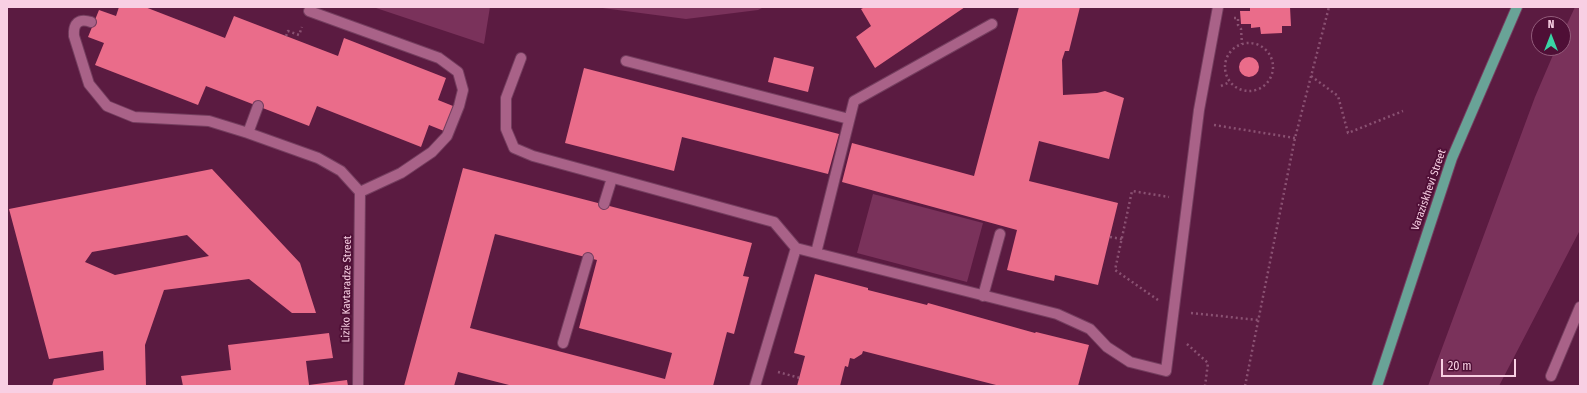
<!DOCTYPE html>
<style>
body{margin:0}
#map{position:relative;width:1587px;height:393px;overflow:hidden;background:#5b1b41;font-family:"Fira Sans Condensed",sans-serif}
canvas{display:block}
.frame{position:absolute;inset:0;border:8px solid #f8cfe3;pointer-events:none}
.north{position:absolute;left:1531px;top:16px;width:40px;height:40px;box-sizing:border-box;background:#4f0f36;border:1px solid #935c7b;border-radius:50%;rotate:0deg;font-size:11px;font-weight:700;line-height:16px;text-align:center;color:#f8cfe3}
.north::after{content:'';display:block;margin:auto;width:14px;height:18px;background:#3ad4a5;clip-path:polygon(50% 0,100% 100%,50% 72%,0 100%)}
.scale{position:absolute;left:1441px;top:359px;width:75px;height:18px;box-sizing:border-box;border:2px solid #f8cfe3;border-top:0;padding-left:5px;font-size:12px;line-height:14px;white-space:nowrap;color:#f8cfe3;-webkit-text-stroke:3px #4f0f36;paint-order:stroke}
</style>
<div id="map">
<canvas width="1587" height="393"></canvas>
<div class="frame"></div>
<div class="north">N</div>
<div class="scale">20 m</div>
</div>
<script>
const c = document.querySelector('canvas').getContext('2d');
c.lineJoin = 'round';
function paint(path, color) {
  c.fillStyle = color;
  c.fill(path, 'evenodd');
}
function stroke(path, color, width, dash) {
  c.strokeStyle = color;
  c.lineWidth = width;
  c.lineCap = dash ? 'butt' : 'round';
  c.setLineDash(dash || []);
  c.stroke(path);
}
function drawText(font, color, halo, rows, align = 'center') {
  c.font = font + ' "Fira Sans Condensed",sans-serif';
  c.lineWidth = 4;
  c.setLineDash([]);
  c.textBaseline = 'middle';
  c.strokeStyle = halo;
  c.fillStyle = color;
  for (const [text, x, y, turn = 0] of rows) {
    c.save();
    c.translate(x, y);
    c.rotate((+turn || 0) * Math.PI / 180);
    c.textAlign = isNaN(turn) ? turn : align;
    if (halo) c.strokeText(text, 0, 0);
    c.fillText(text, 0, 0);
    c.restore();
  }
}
const green = new Path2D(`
 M 373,7 L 490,7 L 484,44 Z
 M 595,7 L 764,7 L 758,10 L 686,19 Z
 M 1575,7 L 1580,7 L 1580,230 L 1499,386 L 1428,386 L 1535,97 L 1556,48 L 1563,48 L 1563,33 Z
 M 873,194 L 983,223 L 967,282 L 857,253 Z`);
const building = new Path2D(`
 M 119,7 L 145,7 L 225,38 L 234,16 L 338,56 L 344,38 L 446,78 L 438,100 L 453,106 L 444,131 L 429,125 L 421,147 L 317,106 L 309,126 L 206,86 L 198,105 L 95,65 L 104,43 L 88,37 L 99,10 L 116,16 Z
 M 865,7 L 965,7 L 875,68 L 856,37 L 871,26 L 861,9 Z
 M 1019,7 L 1080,7 L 1069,51 L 1065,51 L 1062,60 L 1063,95 L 1097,93 L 1105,91 L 1124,98 L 1109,159 L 1039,141 L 1029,181 L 1118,203 L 1098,285 L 1055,275 L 1054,281 L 1007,270 L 1017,230 L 842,182 L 852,143 L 974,176 Z
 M 1250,7 L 1290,7 L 1291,26 L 1282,26 L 1282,33 L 1261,34 L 1260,27 L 1251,28 L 1251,24 L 1241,24 L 1240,11 L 1250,11 Z
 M1239 67a10 10 0 1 1 20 0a10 10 0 1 1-20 0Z
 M 774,57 L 814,67 L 808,92 L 768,82 Z
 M 584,68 L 839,134 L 828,174 L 682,137 L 674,171 L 565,143 Z
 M 463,168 L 752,243 L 743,276 L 749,277 L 734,334 L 727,332 L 713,386 L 513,386 L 458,372 L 454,386 L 404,386 ZM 495,234 L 597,260 L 579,328 L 672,353 L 665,379 L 470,328 Z
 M 212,169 L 300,263 L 316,313 L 292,313 L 249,279 L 164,290 L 145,345 L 146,386 L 52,386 L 54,379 L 104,370 L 103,351 L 49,359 L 9,209 ZM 187,235 L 209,256 L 115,275 L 85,262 L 92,252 Z
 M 815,274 L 868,288 L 868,290 L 927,305 L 928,303 L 1035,333 L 1036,332 L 1089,345 L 1078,386 L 1000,386 L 863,351 L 862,354 L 854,359 L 850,358 L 848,367 L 845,366 L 840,386 L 797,386 L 805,356 L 794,353 Z
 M 329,333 L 333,358 L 306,361 L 309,385 L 347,380 L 348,386 L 183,386 L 181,376 L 231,370 L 228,345 Z`);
const path = new Path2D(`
 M 1234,18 L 1238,18 L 1238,25 L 1241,29 L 1242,44
 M 286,36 L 288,31 L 299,35 L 302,27
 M1225 67a24 24 0 1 1 48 0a24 24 0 1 1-48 0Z
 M 1311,76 L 1338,96 L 1348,133 L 1403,111
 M 1221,86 L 1230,82
 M 1214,125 L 1295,138
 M 1110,237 L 1122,239
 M 1158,300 L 1115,270 L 1132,191 L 1169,197
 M 1191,313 L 1258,320
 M 1187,344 L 1208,363 L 1205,386
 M 778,372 L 800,378
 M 1245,386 L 1295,138 L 1329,7`);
const service = new Path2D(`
 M 91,22 C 79,18 73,23 74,36 L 89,84 L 107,106 L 134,117 L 209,121 L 248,133 L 318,158 L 341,171 L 360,192 L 401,173 L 432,152 L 447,136 L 459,106 L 463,90 L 458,72 L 439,58 L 309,11
 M 521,58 L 506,98 L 506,129 L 514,148 L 533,156 L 774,222 L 796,248 L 1057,314 L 1090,329 L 1107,347 L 1130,362 L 1166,371 L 1199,110 L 1218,7
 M 626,61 L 849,119
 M 248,133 L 258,106
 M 604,204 L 612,178
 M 816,253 L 854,101 L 992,24
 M 983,296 L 1000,234
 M 563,343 L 588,258
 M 755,386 L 796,248`);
const minor = new Path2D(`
 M 1551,376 L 1580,307
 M 358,386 L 360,192`);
const primary = new Path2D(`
 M 1377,386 L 1452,158 L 1517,7`);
const streetNames = [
 ["Varaziskhevi Street",1429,190,-71],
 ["Liziko Kavtaradze Street",347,289,-89]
];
paint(green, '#7a325b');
paint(building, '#ea6c8a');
stroke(service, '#753e5f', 12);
stroke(minor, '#753e5f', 12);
stroke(primary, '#753e5f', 12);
stroke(path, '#8a5172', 2.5, [2, 3]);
stroke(service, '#a96288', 10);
stroke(minor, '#a96288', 10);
stroke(primary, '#69a397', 10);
drawText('11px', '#f8cfe3', '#4f0f36', streetNames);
</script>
